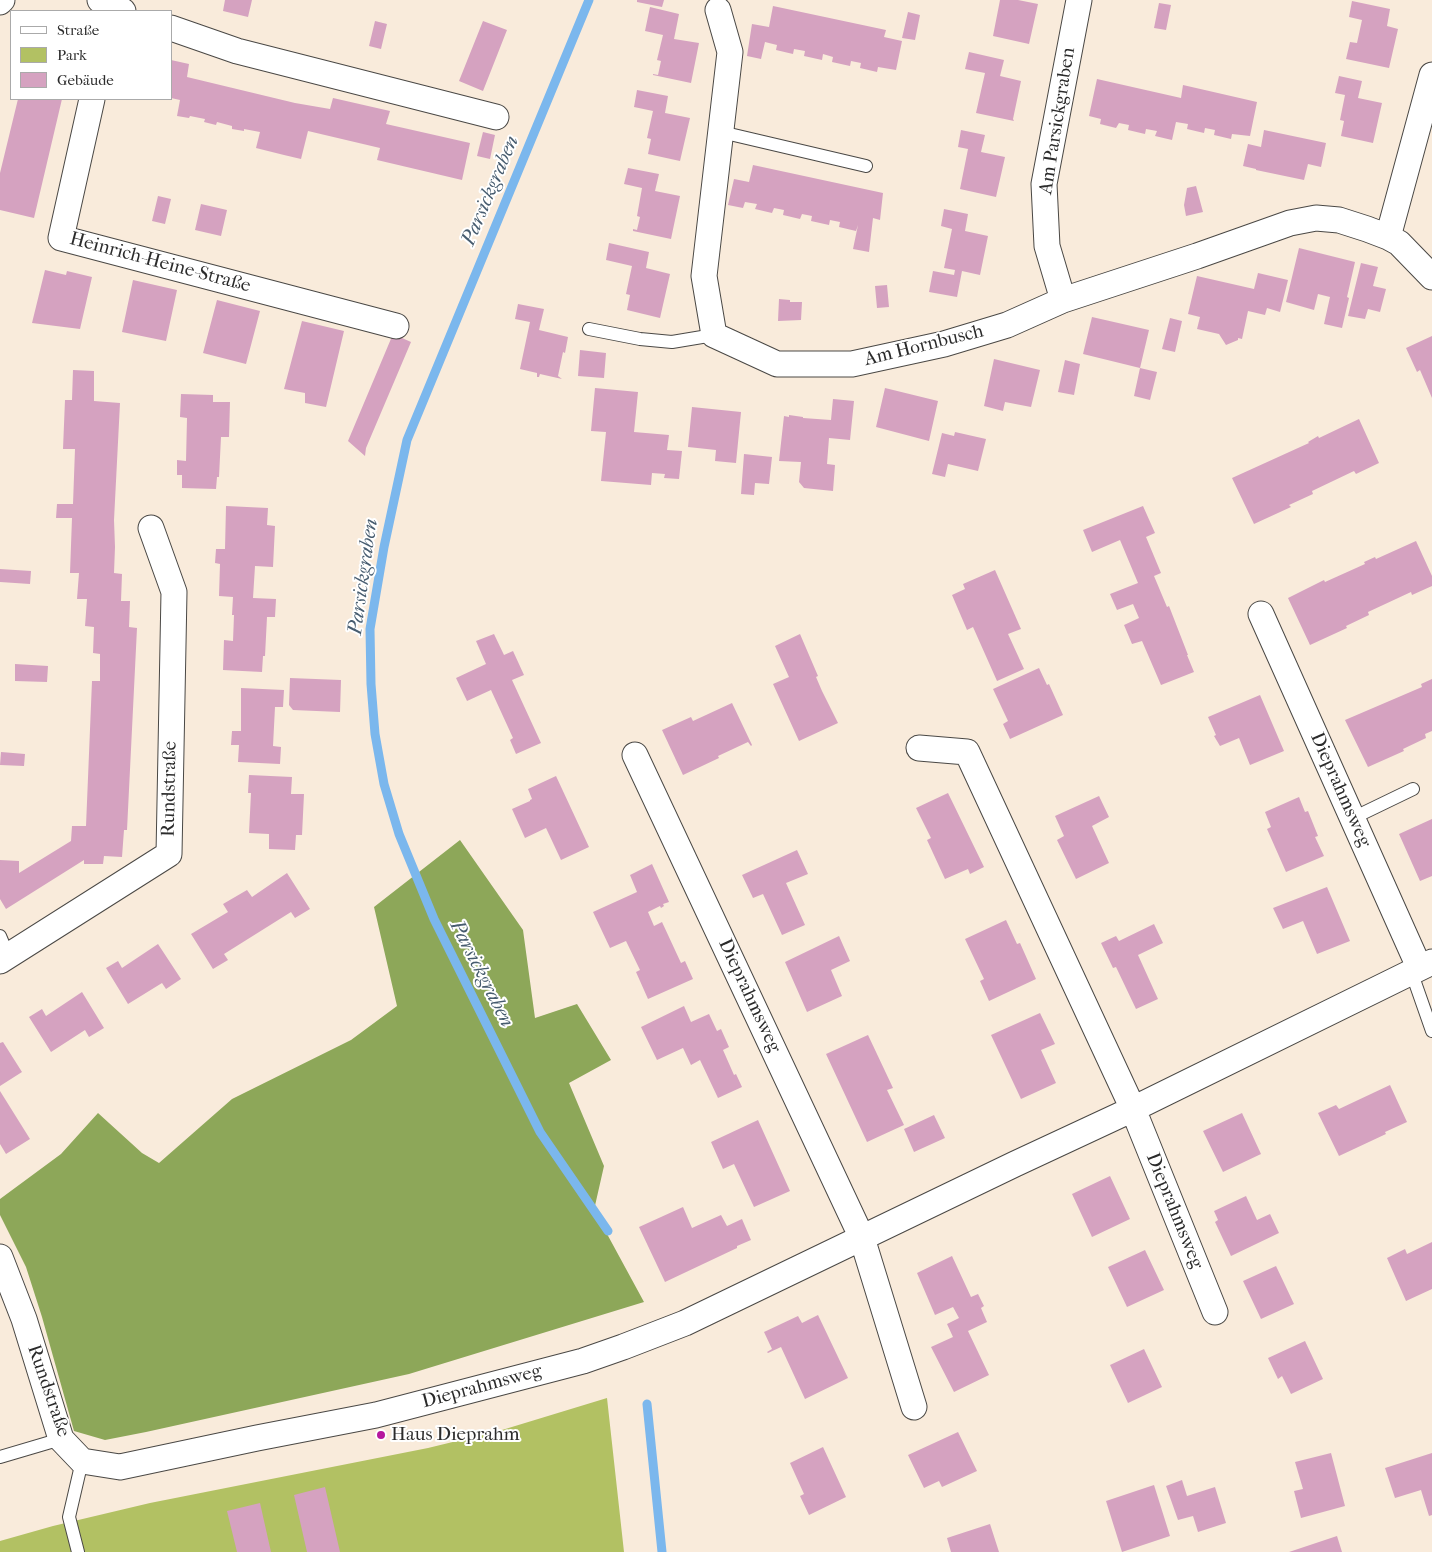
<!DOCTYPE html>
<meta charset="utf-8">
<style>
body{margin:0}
#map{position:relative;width:1432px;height:1552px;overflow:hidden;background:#f9ebdb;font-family:"IM FELL French Canon",serif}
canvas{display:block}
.legend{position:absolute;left:10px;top:10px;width:162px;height:90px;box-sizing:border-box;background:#fff;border:1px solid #aaa;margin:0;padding:6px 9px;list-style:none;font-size:15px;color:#2b2b2b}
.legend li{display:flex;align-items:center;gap:10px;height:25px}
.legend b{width:25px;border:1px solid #aaa}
</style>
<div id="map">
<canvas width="1432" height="1552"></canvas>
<ul class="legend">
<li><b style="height:6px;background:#fff"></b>Straße</li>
<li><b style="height:14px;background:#b2c163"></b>Park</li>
<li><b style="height:14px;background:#d5a2c0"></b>Gebäude</li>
</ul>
</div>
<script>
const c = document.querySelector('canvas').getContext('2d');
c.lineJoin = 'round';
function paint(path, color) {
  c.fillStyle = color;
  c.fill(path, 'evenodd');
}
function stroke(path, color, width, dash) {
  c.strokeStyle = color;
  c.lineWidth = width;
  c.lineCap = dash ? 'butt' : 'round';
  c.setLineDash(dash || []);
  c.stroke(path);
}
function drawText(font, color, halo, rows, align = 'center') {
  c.font = font + ' "IM FELL French Canon",serif';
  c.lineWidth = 4;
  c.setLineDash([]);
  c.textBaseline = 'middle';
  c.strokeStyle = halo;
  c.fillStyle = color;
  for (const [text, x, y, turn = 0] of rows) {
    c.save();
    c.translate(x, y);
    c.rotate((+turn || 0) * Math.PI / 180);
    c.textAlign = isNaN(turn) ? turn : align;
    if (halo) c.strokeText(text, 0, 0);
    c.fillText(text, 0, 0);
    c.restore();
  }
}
const green = new Path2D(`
 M 607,1398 L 624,1552 L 0,1552 L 0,1541 L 53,1526 L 150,1503 L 428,1448 L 502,1430 Z`);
const forest = new Path2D(`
 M 460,840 L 523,930 L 535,1018 L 577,1004 L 611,1060 L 569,1083 L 604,1166 L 594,1210 L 644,1302 L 409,1374 L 146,1432 L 105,1440 L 74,1431 L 42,1317 L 26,1267 L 0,1215 L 0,1199 L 61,1154 L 98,1113 L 142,1153 L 159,1163 L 232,1099 L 351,1040 L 397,1006 L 374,907 Z`);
const stream = new Path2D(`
 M 589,0 L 407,440 L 384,547 L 370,629 L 371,684 L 375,734 L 384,784 L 399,834 L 434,919 L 540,1132 L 608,1231
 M 647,1404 L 662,1552`);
const building = new Path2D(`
 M 225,0 L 252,0 L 248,17 L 223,11 Z
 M 637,0 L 664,0 L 662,7 L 637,2 Z
 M 1000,0 L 1018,0 L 1038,4 L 1029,44 L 993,36 Z
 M 1352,1 L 1390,9 L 1387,26 L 1398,29 L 1389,68 L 1346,59 L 1350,42 L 1357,43 L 1362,20 L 1349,17 Z
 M 1159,3 L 1171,5 L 1166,30 L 1154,28 Z
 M 773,6 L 886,30 L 884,37 L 902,41 L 896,70 L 878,67 L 877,72 L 860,68 L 861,63 L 851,61 L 850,66 L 832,62 L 833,57 L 823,54 L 822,60 L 804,56 L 805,51 L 794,49 L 793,54 L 776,50 L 777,45 L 765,42 L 761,59 L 747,56 L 752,24 L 769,27 Z
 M 650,7 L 679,14 L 674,39 L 699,43 L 691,83 L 653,75 L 653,74 L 658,75 L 661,61 L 657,60 L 663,35 L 645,31 Z
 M 908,12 L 920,15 L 915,40 L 902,38 Z
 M 375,21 L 387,24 L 381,49 L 369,46 Z
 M 483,21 L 507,30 L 483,91 L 459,81 Z
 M 969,52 L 1004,60 L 1000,76 L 1021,81 L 1013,119 L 1014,121 L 976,113 L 985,73 L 965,69 Z
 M 171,60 L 189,64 L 187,77 L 295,103 L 330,109 L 333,98 L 390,111 L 386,124 L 470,143 L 462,180 L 377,160 L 380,148 L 308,131 L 301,159 L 284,155 L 256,148 L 260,132 L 244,129 L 244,131 L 232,129 L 232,126 L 217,122 L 216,125 L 204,122 L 205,119 L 190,116 L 189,118 L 177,116 L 180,100 L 171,98 Z
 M 1339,76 L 1362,81 L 1358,98 L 1382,103 L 1373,143 L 1341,136 L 1344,121 L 1340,120 L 1345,95 L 1335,93 Z
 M 1097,79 L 1181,98 L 1183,85 L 1257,102 L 1250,136 L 1232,134 L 1231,139 L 1214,135 L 1215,130 L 1205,128 L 1204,133 L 1187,129 L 1188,124 L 1176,122 L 1172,140 L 1155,136 L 1157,131 L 1146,129 L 1145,134 L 1128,130 L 1129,125 L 1119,123 L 1116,128 L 1100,124 L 1101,119 L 1089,116 Z
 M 637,90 L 668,96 L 665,113 L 690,118 L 680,161 L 648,154 L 651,139 L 647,138 L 653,111 L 634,107 Z
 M 18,99 L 62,99 L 34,218 L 0,210 L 0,173 Z
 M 961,130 L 985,135 L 981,152 L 1005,157 L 996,197 L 960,189 L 968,149 L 958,147 Z
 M 1264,130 L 1326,143 L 1321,167 L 1308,164 L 1304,180 L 1256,170 L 1256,169 L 1243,166 L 1248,144 L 1261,147 Z
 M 483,132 L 495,135 L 490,159 L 477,156 Z
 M 753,165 L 883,193 L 880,220 L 873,218 L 869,252 L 853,249 L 858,225 L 856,231 L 839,227 L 840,222 L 830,220 L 829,225 L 811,221 L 812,216 L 802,214 L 800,219 L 783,215 L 784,210 L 774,208 L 772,213 L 755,209 L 757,204 L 745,202 L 743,208 L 728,205 L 734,179 L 749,182 Z
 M 628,168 L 659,174 L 655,191 L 680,196 L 671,239 L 633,231 L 633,229 L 637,230 L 640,217 L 637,216 L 642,188 L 624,184 Z
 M 1196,186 L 1203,212 L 1186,216 L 1184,205 L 1187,188 Z
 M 158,196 L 171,199 L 165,224 L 152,221 Z
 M 201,204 L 227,210 L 221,236 L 195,230 Z
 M 944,209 L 968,214 L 965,231 L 988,236 L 980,275 L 962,271 L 957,297 L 929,292 L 933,271 L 954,275 L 955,270 L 944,268 L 952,229 L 941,226 Z
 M 609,243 L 649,252 L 646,268 L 670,274 L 660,318 L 627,310 L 630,295 L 626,294 L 632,266 L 606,260 Z
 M 1299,248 L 1355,262 L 1347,297 L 1349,298 L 1342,328 L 1324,324 L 1330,297 L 1318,294 L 1314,310 L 1286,302 Z
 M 1361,263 L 1378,267 L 1373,286 L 1386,289 L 1380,312 L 1368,309 L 1365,319 L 1348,316 Z
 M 45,270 L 66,275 L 67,271 L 92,277 L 80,329 L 32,323 Z
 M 1258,273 L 1288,280 L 1280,312 L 1267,308 L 1265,315 L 1248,311 L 1242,339 L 1238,338 L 1238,340 L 1226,345 L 1219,334 L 1197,329 L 1200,317 L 1188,314 L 1197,276 L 1254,289 Z
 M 133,280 L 177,290 L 166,341 L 122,332 Z
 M 887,285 L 889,307 L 877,308 L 875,286 Z
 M 779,299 L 790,300 L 790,302 L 802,302 L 801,320 L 778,321 Z
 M 217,300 L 260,311 L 246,364 L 203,353 Z
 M 518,304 L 544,309 L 539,330 L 568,337 L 565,353 L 563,352 L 558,376 L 562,379 L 540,374 L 539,377 L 537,377 L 537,373 L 520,369 L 530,322 L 515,319 Z
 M 1092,317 L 1149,330 L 1140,368 L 1083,354 Z
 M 1170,318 L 1182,321 L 1175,352 L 1162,349 Z
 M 302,321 L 344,331 L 326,407 L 305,403 L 305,393 L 284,389 Z
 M 393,334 L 411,342 L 366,448 L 365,456 L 348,441 Z
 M 1432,336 L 1432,398 L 1420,370 L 1417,372 L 1406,348 Z
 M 580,350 L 606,353 L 604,378 L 578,376 Z
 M 994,359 L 1040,370 L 1031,407 L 1005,402 L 1003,411 L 984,406 Z
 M 1065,360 L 1080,364 L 1074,395 L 1058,392 Z
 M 1140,368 L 1157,372 L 1150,400 L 1134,396 Z
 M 73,370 L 94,371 L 94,401 L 120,403 L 114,520 L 115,547 L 114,573 L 122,574 L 121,601 L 130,601 L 129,627 L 137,628 L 127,830 L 124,830 L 122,857 L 104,856 L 103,864 L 84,864 L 84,860 L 6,909 L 0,899 L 0,860 L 19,861 L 19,873 L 71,841 L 72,826 L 86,826 L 92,681 L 100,681 L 100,654 L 93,653 L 94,627 L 85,626 L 87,599 L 77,599 L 79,573 L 70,573 L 72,518 L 56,518 L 57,504 L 73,504 L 75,449 L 63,449 L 65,400 L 72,400 Z
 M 595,388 L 638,392 L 634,432 L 669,435 L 667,450 L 682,451 L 679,479 L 664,478 L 665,474 L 652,473 L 651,485 L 601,481 L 606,432 L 591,431 Z
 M 885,388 L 938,401 L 929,441 L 876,427 Z
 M 181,394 L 213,395 L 213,402 L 230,402 L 229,437 L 221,437 L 219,477 L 217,477 L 216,489 L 182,488 L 182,475 L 177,475 L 177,460 L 186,461 L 187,418 L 180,417 Z
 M 833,399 L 854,401 L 850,440 L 829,438 L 827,464 L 835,465 L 833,491 L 804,488 L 799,482 L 801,462 L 779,461 L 784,416 L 789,417 L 789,415 L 803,417 L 803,418 L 831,420 Z
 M 692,407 L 741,412 L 736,463 L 715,461 L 716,450 L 688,447 Z
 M 1359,419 L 1379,463 L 1356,474 L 1354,471 L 1312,491 L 1313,494 L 1289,505 L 1291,507 L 1254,524 L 1232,478 L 1309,443 L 1308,442 L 1318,436 L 1319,438 Z
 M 955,432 L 986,439 L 978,471 L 948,464 L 945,477 L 932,474 L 942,433 L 954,436 Z
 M 744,454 L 772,457 L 769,484 L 755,483 L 754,495 L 741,494 Z
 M 226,506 L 268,508 L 267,525 L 275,526 L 273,567 L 255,566 L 253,598 L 276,599 L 275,617 L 267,617 L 265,656 L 263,656 L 262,672 L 223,670 L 224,640 L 233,641 L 234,615 L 232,615 L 233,597 L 219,596 L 220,564 L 215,563 L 216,549 L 225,549 Z
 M 1143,506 L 1155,533 L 1146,537 L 1161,573 L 1154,576 L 1167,607 L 1169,606 L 1188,655 L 1187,655 L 1194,672 L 1161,685 L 1142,641 L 1132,644 L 1124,625 L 1139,618 L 1133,604 L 1117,610 L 1110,594 L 1138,583 L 1120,540 L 1092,552 L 1083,530 Z
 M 1416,541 L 1432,576 L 1432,586 L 1412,595 L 1411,592 L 1368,612 L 1369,615 L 1346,626 L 1347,628 L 1310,645 L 1288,598 L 1324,580 L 1325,582 L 1365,564 L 1364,562 L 1375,557 L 1376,559 Z
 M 0,569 L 31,571 L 30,584 L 0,582 Z
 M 995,570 L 1021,629 L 1008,634 L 1024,669 L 997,681 L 973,627 L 967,630 L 952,595 L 965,589 L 963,584 Z
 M 494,634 L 504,655 L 513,651 L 524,675 L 512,680 L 541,743 L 516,754 L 510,740 L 513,738 L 491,690 L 467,701 L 456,678 L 486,664 L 476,641 Z
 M 800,634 L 818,676 L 816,677 L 822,691 L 838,723 L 799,741 L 773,684 L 789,677 L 775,646 Z
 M 15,664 L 48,666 L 47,682 L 15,681 Z
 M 1039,668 L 1047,685 L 1049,684 L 1063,715 L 1010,739 L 1003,724 L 1008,721 L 993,689 Z
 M 290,678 L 341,680 L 340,712 L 293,710 L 289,705 Z
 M 1432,679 L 1432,731 L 1425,734 L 1426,738 L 1403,749 L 1404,751 L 1368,767 L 1345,720 L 1422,687 L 1421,684 Z
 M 241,688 L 284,690 L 283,707 L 275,707 L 273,746 L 281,747 L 280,764 L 238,762 L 239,745 L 231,745 L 232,731 L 241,731 Z
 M 1260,695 L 1284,751 L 1250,765 L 1239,738 L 1220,746 L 1214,736 L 1216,735 L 1208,717 Z
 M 732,703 L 752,745 L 751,746 L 748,742 L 718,756 L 719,758 L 683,775 L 662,730 L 691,717 L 693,721 Z
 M 1,752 L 25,754 L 24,766 L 0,765 Z
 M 249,775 L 292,777 L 291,794 L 304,794 L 302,835 L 296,835 L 295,850 L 269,849 L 269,834 L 249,833 L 251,793 L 248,793 Z
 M 556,776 L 589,847 L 561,860 L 546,828 L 525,838 L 512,809 L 530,801 L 530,800 L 532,799 L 528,789 Z
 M 948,793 L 984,867 L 970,874 L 968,869 L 945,879 L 927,840 L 931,838 L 916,808 Z
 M 1099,796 L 1109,817 L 1092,826 L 1109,863 L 1076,879 L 1057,840 L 1064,836 L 1055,816 Z
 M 1299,797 L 1305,812 L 1308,811 L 1318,836 L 1315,837 L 1324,856 L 1286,872 L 1267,829 L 1271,827 L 1265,812 Z
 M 1432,819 L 1432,876 L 1420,881 L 1399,834 Z
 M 797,850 L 808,874 L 786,883 L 805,925 L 782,935 L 763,894 L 753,898 L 742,875 Z
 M 652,864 L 669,902 L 663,904 L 664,906 L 661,908 L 660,906 L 648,912 L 654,926 L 662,922 L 681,963 L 685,961 L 693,979 L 648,999 L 636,972 L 640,970 L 626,941 L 610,948 L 593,912 L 637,892 L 630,875 Z
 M 287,873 L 310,909 L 295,918 L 291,912 L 224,954 L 228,960 L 213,969 L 191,934 L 228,912 L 223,904 L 247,890 L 252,897 Z
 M 1327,887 L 1350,941 L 1317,954 L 1303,921 L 1283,929 L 1273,908 Z
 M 1006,920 L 1017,944 L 1020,943 L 1036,979 L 989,1001 L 980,981 L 984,979 L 965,939 Z
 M 1154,924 L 1163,943 L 1138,955 L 1158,999 L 1136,1009 L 1116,967 L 1113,968 L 1101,943 L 1116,936 L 1119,941 Z
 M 839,936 L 850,961 L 831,970 L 842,996 L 807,1012 L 785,962 Z
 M 158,944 L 181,979 L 166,989 L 162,983 L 128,1004 L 106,968 L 118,961 L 122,968 Z
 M 82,992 L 104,1028 L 89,1037 L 85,1030 L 51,1052 L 29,1017 L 42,1009 L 46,1016 Z
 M 684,1006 L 691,1022 L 709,1014 L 717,1031 L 721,1029 L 729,1047 L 723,1050 L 734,1075 L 736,1074 L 742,1087 L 718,1098 L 700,1060 L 691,1065 L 683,1048 L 657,1060 L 641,1027 Z
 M 1040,1013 L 1055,1044 L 1041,1050 L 1056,1083 L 1021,1099 L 991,1035 Z
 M 868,1035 L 893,1088 L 887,1090 L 904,1125 L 867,1142 L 826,1054 Z
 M 3,1042 L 22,1072 L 0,1086 L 0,1043 Z
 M 1390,1085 L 1407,1122 L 1385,1132 L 1386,1134 L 1339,1156 L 1318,1113 L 1336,1105 L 1339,1109 Z
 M 0,1091 L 30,1139 L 6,1154 L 0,1144 Z
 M 1242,1113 L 1261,1154 L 1223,1172 L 1203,1131 Z
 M 934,1115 L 945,1138 L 914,1152 L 904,1129 Z
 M 758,1120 L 790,1191 L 754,1207 L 734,1164 L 723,1169 L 711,1142 Z
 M 1110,1176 L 1130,1219 L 1092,1237 L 1072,1194 Z
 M 1246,1196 L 1257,1220 L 1270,1214 L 1279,1233 L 1231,1256 L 1215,1222 L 1218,1220 L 1214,1211 Z
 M 683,1207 L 692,1228 L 721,1215 L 727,1226 L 742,1219 L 751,1240 L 737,1246 L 737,1248 L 665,1282 L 639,1227 Z
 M 1432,1242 L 1432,1289 L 1406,1301 L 1387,1258 L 1405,1249 L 1407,1254 Z
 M 1145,1250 L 1164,1290 L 1127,1307 L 1108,1267 Z
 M 952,1256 L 971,1297 L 978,1294 L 984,1306 L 981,1308 L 987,1322 L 968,1331 L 989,1375 L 954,1392 L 931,1347 L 953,1337 L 947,1324 L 959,1318 L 953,1307 L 935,1315 L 917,1273 Z
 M 1276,1266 L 1294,1304 L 1261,1319 L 1243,1281 Z
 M 818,1315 L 848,1378 L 805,1399 L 781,1347 L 768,1353 L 767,1352 L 772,1349 L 764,1332 L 798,1316 L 802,1323 Z
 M 1305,1341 L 1323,1379 L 1291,1394 L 1282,1376 L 1278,1379 L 1268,1358 Z
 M 1144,1349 L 1162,1387 L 1128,1403 L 1110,1365 Z
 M 958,1432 L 977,1471 L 942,1487 L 939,1481 L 924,1488 L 908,1455 Z
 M 823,1447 L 846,1497 L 809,1515 L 800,1496 L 804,1494 L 790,1463 Z
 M 1331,1453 L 1345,1506 L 1301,1518 L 1294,1491 L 1303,1489 L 1295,1462 Z
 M 1432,1453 L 1432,1515 L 1429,1516 L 1421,1490 L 1395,1498 L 1385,1468 Z
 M 1182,1480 L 1187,1496 L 1215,1487 L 1226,1523 L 1198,1532 L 1193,1516 L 1178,1520 L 1166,1486 Z
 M 1154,1485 L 1170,1536 L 1122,1552 L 1106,1501 Z
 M 325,1487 L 340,1552 L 307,1552 L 294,1495 Z
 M 260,1503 L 271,1552 L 237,1552 L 227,1511 Z
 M 990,1524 L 999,1552 L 951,1552 L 947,1538 Z
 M 1337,1536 L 1342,1552 L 1289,1552 Z`);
const service = new Path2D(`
 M 721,132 L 866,166
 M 589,329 L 640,339 L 672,342 L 714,335
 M 1353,818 L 1413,789
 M 0,936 L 8,955
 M 1411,971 L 1432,1031
 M 0,1457 L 61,1439
 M 78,1552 L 69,1517 L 82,1461`);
const minor = new Path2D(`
 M 100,0 L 112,7 L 123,11
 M 0,2 L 2,0
 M 718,10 L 730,52 L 704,276 L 714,335 L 777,364 L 852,364 L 944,344 L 1007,325 L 1063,300 L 1197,256 L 1290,223 L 1316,218 L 1339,220 L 1367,229 L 1388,237 L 1399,243 L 1432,277
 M 171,28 L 237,51 L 496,117
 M 92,99 L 61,238 L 396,326
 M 1388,237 L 1432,75
 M 1063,300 L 1047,246 L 1044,184 L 1079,0
 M 1261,614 L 1419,967
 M 919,748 L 967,752 L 1133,1109 L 1215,1312
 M 635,755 L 862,1238 L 914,1407
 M 0,961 L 169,854 L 174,592 L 151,528
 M 0,1257 L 24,1319 L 61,1439 L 82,1461 L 120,1467 L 257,1438 L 376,1415 L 583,1361 L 623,1347 L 685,1323 L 1015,1164 L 1133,1109 L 1432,962`);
const markers = [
 [381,1435,5,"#b5179e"]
];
const streetNames = [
 ["Am Parsickgraben",1058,121,-81],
 ["Heinrich-Heine-Straße",160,263,15],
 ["Am Hornbusch",924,346,-14],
 ["Rundstraße",170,789,-89],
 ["Dieprahmsweg",1340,790,66],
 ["Dieprahmsweg",749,996,65],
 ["Dieprahmsweg",1174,1211,68],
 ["Dieprahmsweg",482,1387,-15],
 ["Rundstraße",48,1391,71]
];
const poiNames = [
 ["Haus Dieprahm",391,1435]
];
const waterNames = [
 ["Parsickgraben",491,191,-67],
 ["Parsickgraben",364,577,-82],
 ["Parsickgraben",481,974,63]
];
paint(green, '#b2c163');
paint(forest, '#8da759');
stroke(stream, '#7bb7ed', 9);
paint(building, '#d5a2c0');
stroke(service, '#4a4845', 14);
stroke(minor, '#4a4845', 27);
stroke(service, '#fff', 12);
stroke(minor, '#fff', 25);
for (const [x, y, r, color] of markers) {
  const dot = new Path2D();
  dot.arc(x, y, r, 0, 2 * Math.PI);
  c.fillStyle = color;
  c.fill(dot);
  stroke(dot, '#fff', 2);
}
drawText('19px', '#2b2b2b', '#fff', streetNames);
drawText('19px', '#2b2b2b', '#fff', poiNames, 'left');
drawText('italic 20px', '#475c6f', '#fff', waterNames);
</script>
